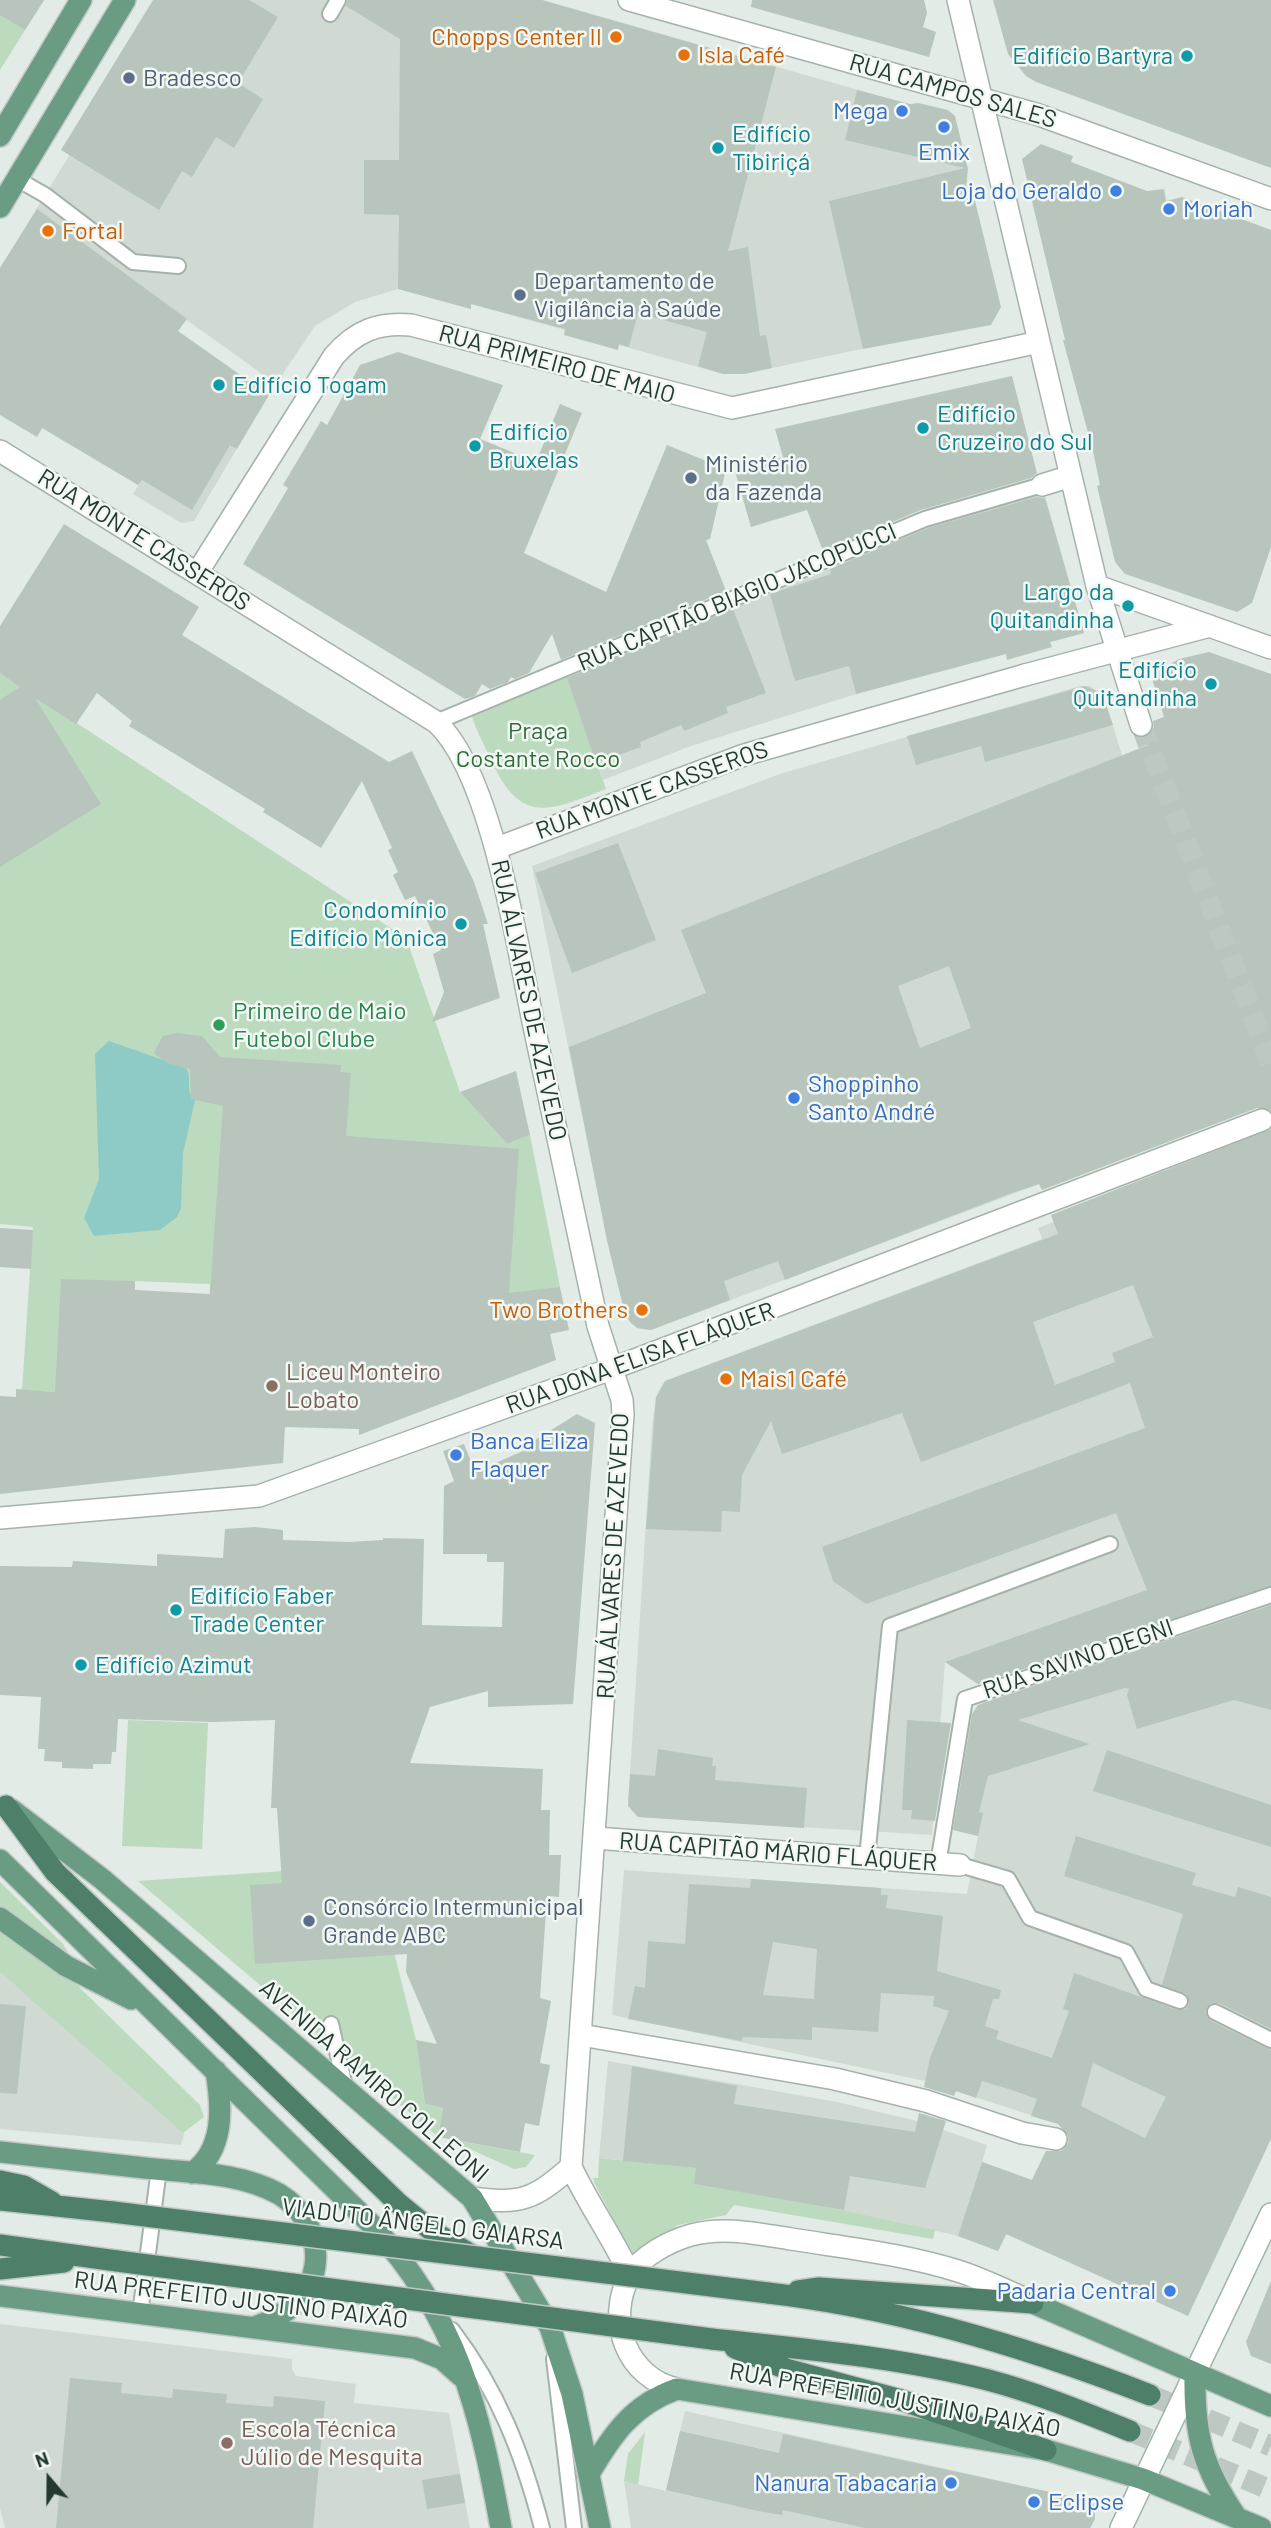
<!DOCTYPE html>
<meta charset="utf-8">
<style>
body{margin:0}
#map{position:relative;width:1271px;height:2528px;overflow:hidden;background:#e2ebe5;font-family:Barlow,sans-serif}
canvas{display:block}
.north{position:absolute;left:14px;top:2444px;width:70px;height:70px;-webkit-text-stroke:5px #f2f7f3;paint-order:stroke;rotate:340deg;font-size:19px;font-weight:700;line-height:28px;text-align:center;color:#233a2f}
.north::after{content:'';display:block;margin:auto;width:24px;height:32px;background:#233a2f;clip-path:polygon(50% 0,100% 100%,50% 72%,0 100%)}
</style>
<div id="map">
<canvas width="1271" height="2528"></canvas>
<div class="north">N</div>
</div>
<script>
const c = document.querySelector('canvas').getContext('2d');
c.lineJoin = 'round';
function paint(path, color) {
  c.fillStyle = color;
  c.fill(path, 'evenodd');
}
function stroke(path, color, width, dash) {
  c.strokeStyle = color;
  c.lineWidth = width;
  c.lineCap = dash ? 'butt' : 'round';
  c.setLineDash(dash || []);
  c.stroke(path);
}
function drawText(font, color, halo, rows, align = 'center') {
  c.font = font + ' Barlow,sans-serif';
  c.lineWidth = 5;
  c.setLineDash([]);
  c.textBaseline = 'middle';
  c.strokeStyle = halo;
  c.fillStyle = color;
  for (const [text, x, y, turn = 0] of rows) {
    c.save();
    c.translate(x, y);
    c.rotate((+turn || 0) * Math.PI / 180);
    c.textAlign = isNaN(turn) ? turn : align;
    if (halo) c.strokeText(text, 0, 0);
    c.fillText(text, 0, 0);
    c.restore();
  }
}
const built = new Path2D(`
 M 165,0 L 542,0 L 911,105 L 952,119 L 998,306 L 988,322 L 744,374 L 723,374 L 471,304 L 471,309 L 398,289 L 355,302 L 315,326 L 276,384 L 134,282 L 37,437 L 0,268 Z
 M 195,392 L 248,430 L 194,521 L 181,523 L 133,494 Z
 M 1043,489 L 1084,633 L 856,694 L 691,746 L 603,780 L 566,675 L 823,572 L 925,524 Z
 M 1080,686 L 1090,686 L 1104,697 L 1122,755 L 1219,1007 L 1042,1183 L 651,1330 L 637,1328 L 625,1314 L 607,1241 L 532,866 L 780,774 Z
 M 1268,1137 L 1271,1143 L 1271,1588 L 978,1684 L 945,1662 L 932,1835 L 638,1817 L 628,1806 L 652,1426 L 656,1397 L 665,1381 L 1042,1239 L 1038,1228 Z
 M 1271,1605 L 1271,2138 L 1007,2234 L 998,2251 L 958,2236 L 898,2222 L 694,2184 L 695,2167 L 599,2158 L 608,2061 L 837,2102 L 917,2121 L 987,2145 L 982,2162 L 1032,2180 L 1044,2154 L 1060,2152 L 1074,2129 L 925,2081 L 612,2015 L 624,1870 L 967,1894 L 978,1836 L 953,1830 L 976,1708 L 985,1701 Z
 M 0,1972 L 180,2127 L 184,2134 L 181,2145 L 0,2129 Z
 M 0,2324 L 292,2359 L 292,2369 L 296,2376 L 356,2384 L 354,2403 L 449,2413 L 470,2528 L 5,2528 L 0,2508 Z
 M 685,2411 L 1086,2500 L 1095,2518 L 1090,2528 L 631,2528 L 624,2481 L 666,2491 Z`);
const green = new Path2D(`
 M 0,0 L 44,0 L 0,70 Z
 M 0,673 L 406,938 L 460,1092 L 507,1144 L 530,1135 L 560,1287 L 208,1341 L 210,1284 L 135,1281 L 132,1344 L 55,1392 L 22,1390 L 33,1227 L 0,1224 Z
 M 566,675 L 606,789 C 549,811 521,826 491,760 C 485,746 476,731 472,716 Z
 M 128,1720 L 208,1723 L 202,1849 L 122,1846 Z
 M 386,1864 L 393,1948 L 416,2040 L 425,2104 L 443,2108 L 438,2137 L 138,1881 Z
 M 0,1882 L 63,1944 L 68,1952 L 56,1949 L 0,1907 Z
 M 0,1930 L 78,1986 L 200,2105 L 204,2117 L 183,2133 L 0,1972 Z
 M 448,2139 L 535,2155 L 526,2167 L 514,2169 Z
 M 599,2158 L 696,2168 L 694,2184 L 817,2205 L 935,2230 L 933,2239 L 734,2205 L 726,2215 L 678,2225 L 639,2254 L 631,2253 L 595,2184 L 593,2178 L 598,2178 Z
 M 645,2432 L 638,2485 L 624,2481 L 628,2454 Z`);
const water = new Path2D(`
 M 109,1041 L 186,1068 C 193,1078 184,1091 195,1100 L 183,1153 L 181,1208 L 177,1217 L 160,1230 L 94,1236 L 84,1218 L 99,1179 L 95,1054 Z`);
const building = new Path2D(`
 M 0,0 L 44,0 L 25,30 L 0,15 Z
 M 153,0 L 249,0 L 278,17 L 238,83 L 263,99 L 234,148 L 216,137 L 192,177 L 182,171 L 159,210 L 61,150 Z
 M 348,0 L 542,0 L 776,67 L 728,251 L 748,247 L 760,336 L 766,335 L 772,368 L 744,374 L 723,374 L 698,366 L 707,332 L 638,313 L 629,347 L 619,344 L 618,350 L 564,335 L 565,329 L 471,304 L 471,309 L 398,289 L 399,215 L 364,214 L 364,160 L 399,160 L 400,39 L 346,6 Z
 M 752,0 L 924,0 L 927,13 L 923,27 L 936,32 L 929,57 L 751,7 Z
 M 993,0 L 1271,0 L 1271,168 L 1036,82 L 1026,76 L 1008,54 Z
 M 857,90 L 910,104 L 918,103 L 948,110 L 955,116 L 968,169 L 964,201 L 974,197 L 1001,307 L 991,325 L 863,349 L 829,201 L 965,168 L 845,140 Z
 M 1041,144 L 1073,156 L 1071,162 L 1147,191 L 1164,189 L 1166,201 L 1182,197 L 1271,230 L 1271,547 L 1252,603 L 1237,612 L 1125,574 L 1115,562 L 1097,486 L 1100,485 L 1093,451 L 1063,340 L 1065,340 L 1022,159 Z
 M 37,209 L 187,319 L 178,331 L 269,395 L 237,449 L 230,445 L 192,510 L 142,480 L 138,485 L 42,428 L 37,437 L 0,415 L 0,268 Z
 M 398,352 L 503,385 L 480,439 L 536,462 L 560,404 L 582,413 L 524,553 L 606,592 L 667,445 L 726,469 L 710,539 L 706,540 L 726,591 L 561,660 L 552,634 L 529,673 L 515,679 L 511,677 L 508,682 L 490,689 L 482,684 L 475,696 L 465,699 L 243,564 L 288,488 L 283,485 L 321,421 L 327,425 L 360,365 Z
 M 1012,376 L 1037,473 L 1031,478 L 921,510 L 823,551 L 807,510 L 751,527 L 735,471 L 783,457 L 775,429 Z
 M 1037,497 L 1045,498 L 1084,633 L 1050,642 L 1052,647 L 1007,660 L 1006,654 L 856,694 L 849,666 L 795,681 L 770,594 L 831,574 L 830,569 L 928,528 Z
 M 64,524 L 199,607 L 182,635 L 389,762 L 412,751 L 474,882 L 488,924 L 483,924 L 500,998 L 432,1022 L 444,992 L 433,954 L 441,950 L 415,896 L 405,900 L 393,875 L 398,872 L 388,850 L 392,848 L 362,781 L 321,848 L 263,812 L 265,809 L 129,726 L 132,721 L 97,693 L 76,724 L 35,698 L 101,804 L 0,867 L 0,700 L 20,687 L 0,673 L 0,626 Z
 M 733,609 L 766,693 L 726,707 L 728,713 L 684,731 L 681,725 L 640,742 L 641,747 L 596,763 L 567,678 Z
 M 1209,652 L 1271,674 L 1271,1111 L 1257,1108 L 1042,1190 L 1039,1184 L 1009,1194 L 785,1280 L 778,1261 L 724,1281 L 730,1300 L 651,1330 L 637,1328 L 630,1322 L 625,1314 L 607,1240 L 569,1047 L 706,993 L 681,930 L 1148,745 L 1145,737 L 1154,728 L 1153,721 L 1164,717 L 1153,682 L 1156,672 L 1179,659 ZM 949,966 L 971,1028 L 920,1048 L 898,986 Z
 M 1085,686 L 1102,693 L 1113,725 L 985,762 L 981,746 L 916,765 L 907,736 Z
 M 618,843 L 656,940 L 572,973 L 535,873 Z
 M 177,1033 L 202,1036 L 220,1057 L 341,1065 L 340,1072 L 351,1073 L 346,1136 L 519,1149 L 509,1293 L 560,1287 L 569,1330 L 550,1334 L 556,1360 L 359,1435 L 359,1429 L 285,1427 L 283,1463 L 0,1494 L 0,1396 L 16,1397 L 16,1389 L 55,1392 L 61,1279 L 135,1281 L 135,1290 L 210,1294 L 223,1106 L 191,1099 L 190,1069 L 167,1063 L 154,1053 L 163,1036 Z
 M 516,1071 L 530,1135 L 507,1144 L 460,1092 Z
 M 1271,1129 L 1271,1586 L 978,1684 L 945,1662 L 1147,1590 L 1116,1513 L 866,1604 L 833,1581 L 822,1547 L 1145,1428 L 1130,1383 L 921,1462 L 902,1413 L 782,1454 L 771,1421 L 742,1475 L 740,1512 L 722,1511 L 721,1532 L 646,1529 L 656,1397 L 665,1381 L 1058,1234 L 1051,1215 ZM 1133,1285 L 1153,1337 L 1112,1353 L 1115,1362 L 1055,1385 L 1033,1322 Z
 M 0,1228 L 33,1230 L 31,1269 L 0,1267 Z
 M 577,1414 L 595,1423 L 573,1704 L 488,1707 L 488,1691 L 430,1707 L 410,1763 L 543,1769 L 541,1810 L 550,1810 L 549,1855 L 561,1855 L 559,1897 L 547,1896 L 540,1998 L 551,2001 L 540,2063 L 550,2065 L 539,2126 L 525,2123 L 520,2152 L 438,2137 L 443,2108 L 425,2104 L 416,2040 L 437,2044 L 406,1972 L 407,1954 L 255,1964 L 250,1885 L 282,1883 L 277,1808 L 271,1808 L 275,1720 L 213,1722 L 118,1719 L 116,1752 L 112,1752 L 111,1764 L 93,1764 L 93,1769 L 62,1768 L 62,1762 L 44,1761 L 45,1749 L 38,1749 L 41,1697 L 0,1695 L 0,1566 L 72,1567 L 73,1561 L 157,1566 L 157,1554 L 223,1558 L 225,1529 L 255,1527 L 283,1530 L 283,1540 L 349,1542 L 383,1540 L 383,1538 L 424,1539 L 422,1625 L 502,1627 L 504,1562 L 487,1562 L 487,1554 L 443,1554 L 444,1486 L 454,1481 L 443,1451 L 464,1444 L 475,1472 L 532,1447 L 532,1442 Z
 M 1271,1605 L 1271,1710 L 1234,1700 L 1137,1729 L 1127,1695 L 1129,1689 L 1125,1688 L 1018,1720 L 1090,1744 L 988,1776 L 979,1812 L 983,1813 L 978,1836 L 953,1830 L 972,1714 L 978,1705 Z
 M 907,1720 L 951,1723 L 935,1821 L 911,1819 L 912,1810 L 902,1810 Z
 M 658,1749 L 713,1758 L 712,1766 L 716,1766 L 715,1780 L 807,1788 L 804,1828 L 638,1817 L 628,1806 L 630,1774 L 655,1776 Z
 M 1107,1750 L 1271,1805 L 1271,1847 L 1093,1791 Z
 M 1076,1836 L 1196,1873 L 1192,1885 L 1235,1897 L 1238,1887 L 1271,1897 L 1271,2029 L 1219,2003 L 1210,2004 L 1205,2012 L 1211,2021 L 1271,2050 L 1271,2139 L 1188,2316 L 1006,2234 L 998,2251 L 958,2236 L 982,2162 L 1032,2180 L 1046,2151 L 1061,2151 L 1069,2142 L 1068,2135 L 1058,2124 L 1031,2116 L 1037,2099 L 1012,2090 L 982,2081 L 976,2098 L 956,2091 L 954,2096 L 924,2087 L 930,2058 L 949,2011 L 933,2006 L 934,1996 L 881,1993 L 878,2032 L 812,2027 L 812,2040 L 743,2037 L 742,2041 L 628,2019 L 635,1986 L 645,1988 L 648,1941 L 685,1944 L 689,1884 L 750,1888 L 751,1879 L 881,1888 L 881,1895 L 888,1895 L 886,1908 L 943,1916 L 937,1971 L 1001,1990 L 999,1999 L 993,1999 L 985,2026 L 999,2031 L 996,2039 L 1052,2058 L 1069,2011 L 1063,2009 L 1074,1973 L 1177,2010 L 1186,2009 L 1189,2004 L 1187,1994 L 1162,1985 L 1183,1914 L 1064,1876 ZM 773,1942 L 817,1949 L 814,1999 L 763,1995 ZM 1093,2063 L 1166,2097 L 1145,2138 L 1081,2106 Z
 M 0,2004 L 26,2006 L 17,2094 L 0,2093 Z
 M 632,2066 L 737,2086 L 734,2104 L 915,2132 L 919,2113 L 946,2121 L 925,2188 L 850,2176 L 844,2210 L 694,2184 L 696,2168 L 623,2161 Z
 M 1271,2281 L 1271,2364 L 1251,2356 L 1246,2342 Z
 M 70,2378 L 122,2383 L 121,2393 L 172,2398 L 173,2389 L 227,2394 L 226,2403 L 273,2407 L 274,2396 L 325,2401 L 313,2528 L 56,2528 Z
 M 680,2431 L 779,2453 L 783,2434 L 1086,2500 L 1094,2504 L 1095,2519 L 1090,2528 L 865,2528 L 783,2510 L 782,2515 L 758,2511 L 666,2490 Z
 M 460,2474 L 465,2503 L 427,2509 L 422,2480 Z`);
const pedestrianTunnel = new Path2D(`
 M 1141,725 L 1271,1063`);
const trunkTunnel = new Path2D(`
 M 1150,2395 L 1271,2446
 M 1130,2431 L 1271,2490`);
const service = new Path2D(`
 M 330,14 L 338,0
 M 17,179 L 45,195 L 133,262 L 178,266
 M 436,722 L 925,519 L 1042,485
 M 867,1858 L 890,1626 L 1110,1544
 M 938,1864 L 965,1699 L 1271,1595
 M 960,1865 L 1008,1879 L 1030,1918 L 1126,1952 L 1146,1989 L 1180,2001
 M 1215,2012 L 1271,2040
 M 331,2024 L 345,2087
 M 140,2314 L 159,2169
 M 452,2330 C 498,2390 523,2455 542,2528
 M 554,2359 L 574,2528`);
const pedestrian = new Path2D(`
 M 958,0 L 1097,586 L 1141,725
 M 984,354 L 1039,342
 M 1042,485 L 1071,476
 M 1097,586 L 1271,648
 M 1025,675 L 1210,626
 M 611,1369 L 1262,1120`);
const minor = new Path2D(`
 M 197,573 L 334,356 C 356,331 378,322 411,325 L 732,408 L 984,354
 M 497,848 L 744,755 L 1025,675
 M 595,1838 L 960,1865
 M 581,2035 L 835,2079 L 926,2101 L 1022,2133 L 1056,2139`);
const tertiary = new Path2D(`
 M 629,0 L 1036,114 L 1271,199
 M 0,451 L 436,722 C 493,774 518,953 535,1031 C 556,1129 577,1227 598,1326 L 622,1400 L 623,1414 L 571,2167 C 534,2199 521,2205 472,2198
 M 0,1518 L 259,1496 L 611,1369
 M 571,2167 C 589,2205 613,2238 630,2275
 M 677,2389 C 627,2378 605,2320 630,2275 C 641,2256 670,2241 691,2235 C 724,2226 758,2234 791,2239 C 847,2248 904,2254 958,2271 C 983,2279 1007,2291 1032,2302`);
const secondary = new Path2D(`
 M 1121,2528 L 1271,2214`);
const primary = new Path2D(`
 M 0,136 L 81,0
 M 0,207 L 125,0
 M 12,1810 L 102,1879 L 472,2198 L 550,2327 L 572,2394 L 600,2528
 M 0,1860 L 373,2226 C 458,2319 479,2408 501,2528
 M 0,1918 L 66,1966 L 131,1999
 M 0,2152 C 51,2158 103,2163 154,2169 C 196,2173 241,2173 279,2194 C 304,2209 319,2237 315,2266 C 310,2299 284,2316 255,2327
 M 192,2173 C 225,2150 222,2107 216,2071
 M 0,2296 L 415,2348 L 442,2359 L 461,2376
 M 1033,2303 L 1271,2406
 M 1195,2375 C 1194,2436 1203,2468 1237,2518
 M 589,2474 C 612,2435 632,2405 677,2389 L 1046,2450 L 1143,2479 L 1261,2528`);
const trunk = new Path2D(`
 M 6,1806 L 55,1872 L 398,2203 L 432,2231 L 473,2256
 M 0,2181 L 24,2186 L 52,2202
 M 0,2200 L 113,2212
 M 0,2245 L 117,2261
 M 0,2269 L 64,2262
 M 798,2291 L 819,2288 L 1033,2303
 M 768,2293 C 899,2308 1027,2347 1150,2395
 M 712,2339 C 804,2349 898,2357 988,2380 C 1037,2393 1083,2412 1130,2431
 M 735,2348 L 789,2370 L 901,2400 L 1046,2450`);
const trunkBridge = new Path2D(`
 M 113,2212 L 768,2293
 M 117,2261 L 712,2339`);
const markers = [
 [616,37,7,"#e8710a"],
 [684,55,7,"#e8710a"],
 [1187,56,7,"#0f9aa8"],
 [129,78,7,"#5c6f8a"],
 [902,111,7,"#3f7fe0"],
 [944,127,7,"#3f7fe0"],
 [718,148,7,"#0f9aa8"],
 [1116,191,7,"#3f7fe0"],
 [1169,209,7,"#3f7fe0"],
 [48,231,7,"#e8710a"],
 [520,295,7,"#5c6f8a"],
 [219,385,7,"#0f9aa8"],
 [923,428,7,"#0f9aa8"],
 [475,446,7,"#0f9aa8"],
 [691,478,7,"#5c6f8a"],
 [1128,606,7,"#0f9aa8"],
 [1211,684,7,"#0f9aa8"],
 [461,924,7,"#0f9aa8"],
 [219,1025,7,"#2e9e5b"],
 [794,1098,7,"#3f7fe0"],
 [642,1310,7,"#e8710a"],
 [726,1379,7,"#e8710a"],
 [272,1386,7,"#8d6e63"],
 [456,1455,7,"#3f7fe0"],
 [176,1610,7,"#0f9aa8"],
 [81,1665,7,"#0f9aa8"],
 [309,1921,7,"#5c6f8a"],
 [1170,2291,7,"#3f7fe0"],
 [227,2443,7,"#8d6e63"],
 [951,2483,7,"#3f7fe0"],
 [1034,2502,7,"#3f7fe0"]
];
const foodNames = [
 ["Chopps Center II",602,37,"right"],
 ["Isla Café",698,55],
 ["Fortal",62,231],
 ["Two Brothers",628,1310,"right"],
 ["Mais1 Café",740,1379]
];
const cultureNames = [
 ["Edifício Bartyra",1173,56,"right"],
 ["Edifício",732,134],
 ["Tibiriçá",732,162],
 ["Edifício Togam",233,385],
 ["Edifício",937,414],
 ["Cruzeiro do Sul",937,442],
 ["Edifício",489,432],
 ["Bruxelas",489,460],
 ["Largo da",1114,592,"right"],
 ["Quitandinha",1114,620,"right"],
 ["Edifício",1197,670,"right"],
 ["Quitandinha",1197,698,"right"],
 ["Condomínio",447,910,"right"],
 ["Edifício Mônica",447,938,"right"],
 ["Edifício Faber",190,1596],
 ["Trade Center",190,1624],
 ["Edifício Azimut",95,1665]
];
const serviceNames = [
 ["Bradesco",143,78],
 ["Departamento de",534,281],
 ["Vigilância à Saúde",534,309],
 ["Ministério",705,464],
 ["da Fazenda",705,492],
 ["Consórcio Intermunicipal",323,1907],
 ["Grande ABC",323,1935]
];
const streetNames = [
 ["RUA CAMPOS SALES",953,91,16],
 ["RUA PRIMEIRO DE MAIO",557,364,15],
 ["RUA MONTE CASSEROS",144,540,32],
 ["RUA CAPITÃO BIAGIO JACOPUCCI",737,597,-23],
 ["RUA MONTE CASSEROS",652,790,-20],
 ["RUA ÁLVARES DE AZEVEDO",529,1000,78],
 ["RUA DONA ELISA FLÁQUER",640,1358,-20],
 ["RUA ÁLVARES DE AZEVEDO",613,1556,-87],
 ["RUA SAVINO DEGNI",1078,1659,-19],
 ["RUA CAPITÃO MÁRIO FLÁQUER",778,1852,4],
 ["AVENIDA RAMIRO COLLEONI",374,2081,41],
 ["VIADUTO ÂNGELO GAIARSA",423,2224,7],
 ["RUA PREFEITO JUSTINO PAIXÃO",241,2300,7],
 ["RUA PREFEITO JUSTINO PAIXÃO",895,2400,10]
];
const shopNames = [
 ["Mega",888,111],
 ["Emix",944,152,"center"],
 ["Loja do Geraldo",1102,191],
 ["Moriah",1183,209,"left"],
 ["Shoppinho",808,1084,"left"],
 ["Santo André",808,1112,"left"],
 ["Banca Eliza",470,1441,"left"],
 ["Flaquer",470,1469,"left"],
 ["Padaria Central",1156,2291],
 ["Nanura Tabacaria",937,2483],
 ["Eclipse",1048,2502,"left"]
];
const parkNames = [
 ["Praça",538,731],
 ["Costante Rocco",538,759]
];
const leisureNames = [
 ["Primeiro de Maio",233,1011],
 ["Futebol Clube",233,1039]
];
const educationNames = [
 ["Liceu Monteiro",286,1372],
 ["Lobato",286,1400],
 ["Escola Técnica",241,2429],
 ["Júlio de Mesquita",241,2457]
];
paint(built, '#d0dad3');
paint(green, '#bcdabe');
paint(water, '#8ecbc7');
paint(building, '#b7c5bd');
stroke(pedestrianTunnel, '#bcc8c1', 21, [21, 10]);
stroke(trunkTunnel, '#bcc8c1', 21, [21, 10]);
stroke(service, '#a5b2ab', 18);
stroke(pedestrian, '#a5b2ab', 24);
stroke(minor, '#a5b2ab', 24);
stroke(tertiary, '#a5b2ab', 24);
stroke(secondary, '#a1b5aa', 24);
stroke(primary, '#c1c8c5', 24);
stroke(trunk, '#c1c8c5', 24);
stroke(service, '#fff', 14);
stroke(pedestrian, '#fff', 21);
stroke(minor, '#fff', 21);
stroke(tertiary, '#fff', 21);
stroke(secondary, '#fff', 21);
stroke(primary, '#6a9c84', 21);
stroke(trunk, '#4e8069', 21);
stroke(trunkBridge, '#c1c8c5', 24, []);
stroke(trunkBridge, '#4e8069', 21);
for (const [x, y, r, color] of markers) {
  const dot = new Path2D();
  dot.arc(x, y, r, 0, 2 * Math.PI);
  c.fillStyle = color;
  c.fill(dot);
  stroke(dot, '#f2f7f3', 2.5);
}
drawText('24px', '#c56008', '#f2f7f3', foodNames, 'left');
drawText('24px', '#0d838f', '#f2f7f3', cultureNames, 'left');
drawText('24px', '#4e5e75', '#f2f7f3', serviceNames, 'left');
drawText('24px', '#233a2f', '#f2f7f3', streetNames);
drawText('24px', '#366cbe', '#f2f7f3', shopNames, 'right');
drawText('24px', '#316d3b', '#f2f7f3', parkNames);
drawText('24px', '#27864d', '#f2f7f3', leisureNames, 'left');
drawText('24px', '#785e54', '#f2f7f3', educationNames, 'left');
</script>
